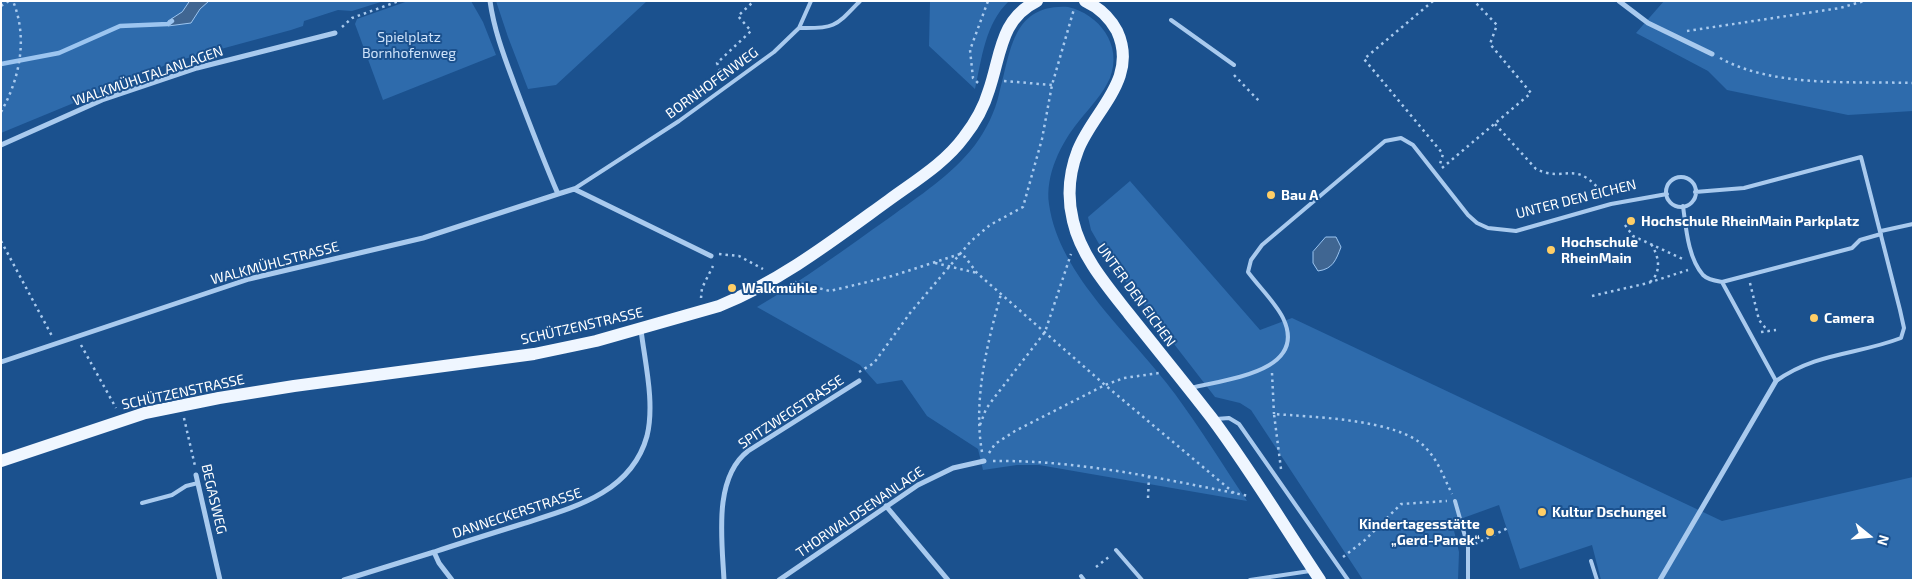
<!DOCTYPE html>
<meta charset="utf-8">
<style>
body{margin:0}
#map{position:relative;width:1914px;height:581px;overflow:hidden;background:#1b518e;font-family:"Exo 2",sans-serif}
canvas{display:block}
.frame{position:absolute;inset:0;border:2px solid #fff;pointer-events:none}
.north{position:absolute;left:1844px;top:511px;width:50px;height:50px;-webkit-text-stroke:4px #1b518e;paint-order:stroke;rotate:107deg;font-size:14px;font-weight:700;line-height:20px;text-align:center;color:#fff}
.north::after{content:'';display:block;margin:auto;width:18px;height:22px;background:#fff;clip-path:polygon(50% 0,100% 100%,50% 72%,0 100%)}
</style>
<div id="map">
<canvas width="1914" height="581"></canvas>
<div class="frame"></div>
<div class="north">N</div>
</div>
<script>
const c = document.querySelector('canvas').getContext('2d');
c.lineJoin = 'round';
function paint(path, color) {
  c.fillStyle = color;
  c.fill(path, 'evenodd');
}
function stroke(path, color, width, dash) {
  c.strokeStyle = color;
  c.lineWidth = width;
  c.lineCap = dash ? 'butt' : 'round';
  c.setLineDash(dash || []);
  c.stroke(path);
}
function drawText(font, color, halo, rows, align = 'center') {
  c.font = font + ' "Exo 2",sans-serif';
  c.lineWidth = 4;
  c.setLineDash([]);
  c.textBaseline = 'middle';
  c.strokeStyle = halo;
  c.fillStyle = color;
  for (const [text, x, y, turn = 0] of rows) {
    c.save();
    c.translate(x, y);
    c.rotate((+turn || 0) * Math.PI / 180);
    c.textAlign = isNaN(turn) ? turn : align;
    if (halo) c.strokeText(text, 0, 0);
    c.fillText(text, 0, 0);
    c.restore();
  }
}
const green = new Path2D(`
 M 1,1 L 384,1 L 352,11 L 338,10 L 304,21 L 303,26 L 291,30 L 173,62 L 1,133 Z
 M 408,1 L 471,1 L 483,22 L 496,55 L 383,100 L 355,24 L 357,19 Z
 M 496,1 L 647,1 L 556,85 L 528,89 L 508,37 Z
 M 930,1 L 1009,1 C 985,24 982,58 975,89 L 929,46 Z
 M 1664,1 L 1913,1 L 1913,111 L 1848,115 L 1727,90 L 1708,71 L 1636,33 Z
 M 1068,7 C 1099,14 1123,45 1110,78 C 1103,94 1090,107 1079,121 C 1061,143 1045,175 1049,204 C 1059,277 1133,336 1175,394 C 1200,428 1223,465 1247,501 L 1039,465 L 1017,465 L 983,470 L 978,449 L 927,416 L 902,380 L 877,384 L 860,365 L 757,307 C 803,280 845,249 889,218 C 919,196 952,175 975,145 C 986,130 995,112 999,94 C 1011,53 1011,4 1068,7 Z
 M 1130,181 L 1260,330 L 1292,318 L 1722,521 L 1913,477 L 1913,580 L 1601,580 L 1592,545 L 1520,569 L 1499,505 L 1452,522 L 1459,552 L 1458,580 L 1363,580 L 1251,410 L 1240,403 L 1215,397 L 1106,256 L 1091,230 L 1088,217 Z`);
const water = new Path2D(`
 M 190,1 L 209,1 L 200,9 L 191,23 L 168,26 L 168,21 L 182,12 Z
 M 1326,237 L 1336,237 L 1341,247 C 1336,260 1333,269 1318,271 L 1313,263 L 1313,252 Z`);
const stream = new Path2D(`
 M 1,64 L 59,53 L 120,26 L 168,24 L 172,21`);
const path = new Path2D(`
 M 1433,1 L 1364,59 L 1443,154 L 1440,164
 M 1,6 L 9,1
 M 342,27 L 352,18 L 399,1
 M 1687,31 L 1840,8 L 1864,1
 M 1720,58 C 1774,88 1853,81 1913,83
 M 1234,75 L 1259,101
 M 723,77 L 717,63 L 751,31 L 738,16 L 754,1
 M 1004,81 L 1052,85
 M 978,83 L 973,78 L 970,50 L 988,1
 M 1,112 C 20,78 28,38 13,1
 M 1495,124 L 1536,169 C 1567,184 1575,156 1605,197
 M 1442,168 L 1531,93 L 1490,44 L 1497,25 L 1474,1
 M 1625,225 L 1633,236 L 1685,260
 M 1,241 L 52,336
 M 719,254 L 739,256 L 763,269
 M 935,263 L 977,273
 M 795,282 L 830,291 L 892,276 L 960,254 L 965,257 L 977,273 L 1105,385 L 1234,493
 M 1650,282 C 1662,272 1659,256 1651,244
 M 1750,283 L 1759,320 L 1768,331
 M 1592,296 L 1648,283 L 1688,270
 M 701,298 L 702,288 L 713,266
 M 1761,332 L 1776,330
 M 81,345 L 116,408
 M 859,372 L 874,363 L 910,313 L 971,241 L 990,225 L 1023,207 L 1042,139 L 1052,85 L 1074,9
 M 1272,373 L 1274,414
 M 184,418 L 195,466
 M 980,425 L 986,409 L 994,398 L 1045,332 L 1071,254
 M 982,452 C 973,400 987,344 1001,294
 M 989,453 L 995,444 L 1015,431 L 1105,385 L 1124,378 L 1159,373
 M 993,461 C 1080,460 1164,479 1249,496
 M 1281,469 L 1274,414 C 1312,417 1398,419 1425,447 C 1438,460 1444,478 1452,494
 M 1148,498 L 1149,476
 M 1475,544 L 1510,527
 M 1343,557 L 1365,540 L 1401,504 L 1447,501
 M 1096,567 L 1110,556`);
const lane = new Path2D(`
 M 1171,20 L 1234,65
 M 799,28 L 811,1
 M1666 192a15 15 0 1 1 30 0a15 15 0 1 1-30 0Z
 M 574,189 L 679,121 L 774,52 L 799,28 C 835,29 836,26 860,1
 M 1683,206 C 1686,228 1688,258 1703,275 C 1708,280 1716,281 1722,282 L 1776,381 C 1817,352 1857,355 1901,338 L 1904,328 L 1900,310 L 1861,157 L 1744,188 L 1695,192
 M 1881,231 L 1913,224
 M 1722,282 L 1852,248 L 1860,240 L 1881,234
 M 1191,388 C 1226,379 1309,372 1283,318 C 1275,302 1259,287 1248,272 L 1251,260 L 1262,245 L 1385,141 L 1401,138 L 1413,145 L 1468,215 L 1477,223 L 1488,228 L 1516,231 L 1611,204 L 1667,194
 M 1216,419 L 1229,418 L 1239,424 L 1348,580
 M 1455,501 L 1468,547 L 1468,580
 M 142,503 L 172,495 L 186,486 L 198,483
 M 1116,550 L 1142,580
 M 1591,561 L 1597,580
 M 1081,576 L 1084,580
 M 1250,580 L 1310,571`);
const street = new Path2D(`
 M 490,1 C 494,30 504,56 514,83 C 528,120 542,157 558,194 L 574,189 L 711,256
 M 1619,1 L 1648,23 L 1712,54
 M 1,145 L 102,100 L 197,68 L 335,33
 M 1,362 L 249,279 L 423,238 L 558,194
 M 196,475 L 220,580
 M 886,506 L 948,580
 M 434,552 C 464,542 493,533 522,524 C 572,508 631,494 647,436 C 655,403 645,363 641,330
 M 344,580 L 434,552 L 439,563 L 452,580
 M 724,580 C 722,540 713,478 748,451 L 859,381
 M 779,580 L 918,485 L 953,468 L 984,461
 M 1660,580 L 1776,381`);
const primary = new Path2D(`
 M 1085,1 C 1098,7 1110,18 1117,31 C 1139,79 1094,110 1078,150 C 1069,173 1067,197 1073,221 C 1081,256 1107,286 1129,314 C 1156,348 1184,382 1211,417 C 1250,469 1284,526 1320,580
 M 1,461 L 145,413 L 219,398 L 294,386 L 534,354 L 596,341 L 719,306 C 781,281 835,239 889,200 C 915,181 945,163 964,137 C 975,123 984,107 989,90 C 1001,55 1000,19 1037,1`);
const markers = [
 [1271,195,5,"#ffce66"],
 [1631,221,5,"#ffce66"],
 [1551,250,5,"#ffce66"],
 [732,288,5,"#ffce66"],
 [1814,318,5,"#ffce66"],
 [1542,512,5,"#ffce66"],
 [1490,532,5,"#ffce66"]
];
const parkNames = [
 ["Spielplatz",409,37],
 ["Bornhofenweg",409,53]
];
const streetNames = [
 ["WALKMÜHLTALANLAGEN",148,76,-19],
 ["BORNHOFENWEG",712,83,-36],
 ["UNTER DEN EICHEN",1576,199,-14],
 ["WALKMÜHLSTRASSE",275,263,-15],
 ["UNTER DEN EICHEN",1136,295,54],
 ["SCHÜTZENSTRASSE",582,326,-13],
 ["SCHÜTZENSTRASSE",183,392,-12],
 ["SPITZWEGSTRASSE",791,412,-33],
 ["BEGASWEG",214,499,77],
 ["THORWALDSENANLAGE",860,512,-34],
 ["DANNECKERSTRASSE",517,513,-18]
];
const poiNames = [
 ["Bau A",1281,195],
 ["Hochschule RheinMain Parkplatz",1641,221],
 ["Hochschule",1561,242],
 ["RheinMain",1561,258],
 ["Walkmühle",742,288],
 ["Camera",1824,318],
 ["Kultur Dschungel",1552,512],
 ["Kindertagesstätte",1480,524,"right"],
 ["„Gerd-Panek“",1480,540,"right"]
];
paint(green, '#2e6bac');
paint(water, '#406692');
stroke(water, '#9cc5f0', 1);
stroke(stream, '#9cc5f0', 4.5);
stroke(path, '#a9caee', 2.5, [2.5, 4]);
stroke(lane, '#a9caee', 4);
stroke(street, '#a9caee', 5);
stroke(primary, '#eff6ff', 12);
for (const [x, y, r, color] of markers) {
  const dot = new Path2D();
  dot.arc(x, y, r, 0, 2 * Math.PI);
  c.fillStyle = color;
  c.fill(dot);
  stroke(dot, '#1b518e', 2);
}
drawText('14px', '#cfe3fa', '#1b518e', parkNames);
drawText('14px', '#fff', '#1b518e', streetNames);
drawText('bold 14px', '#fff', '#1b518e', poiNames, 'left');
</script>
